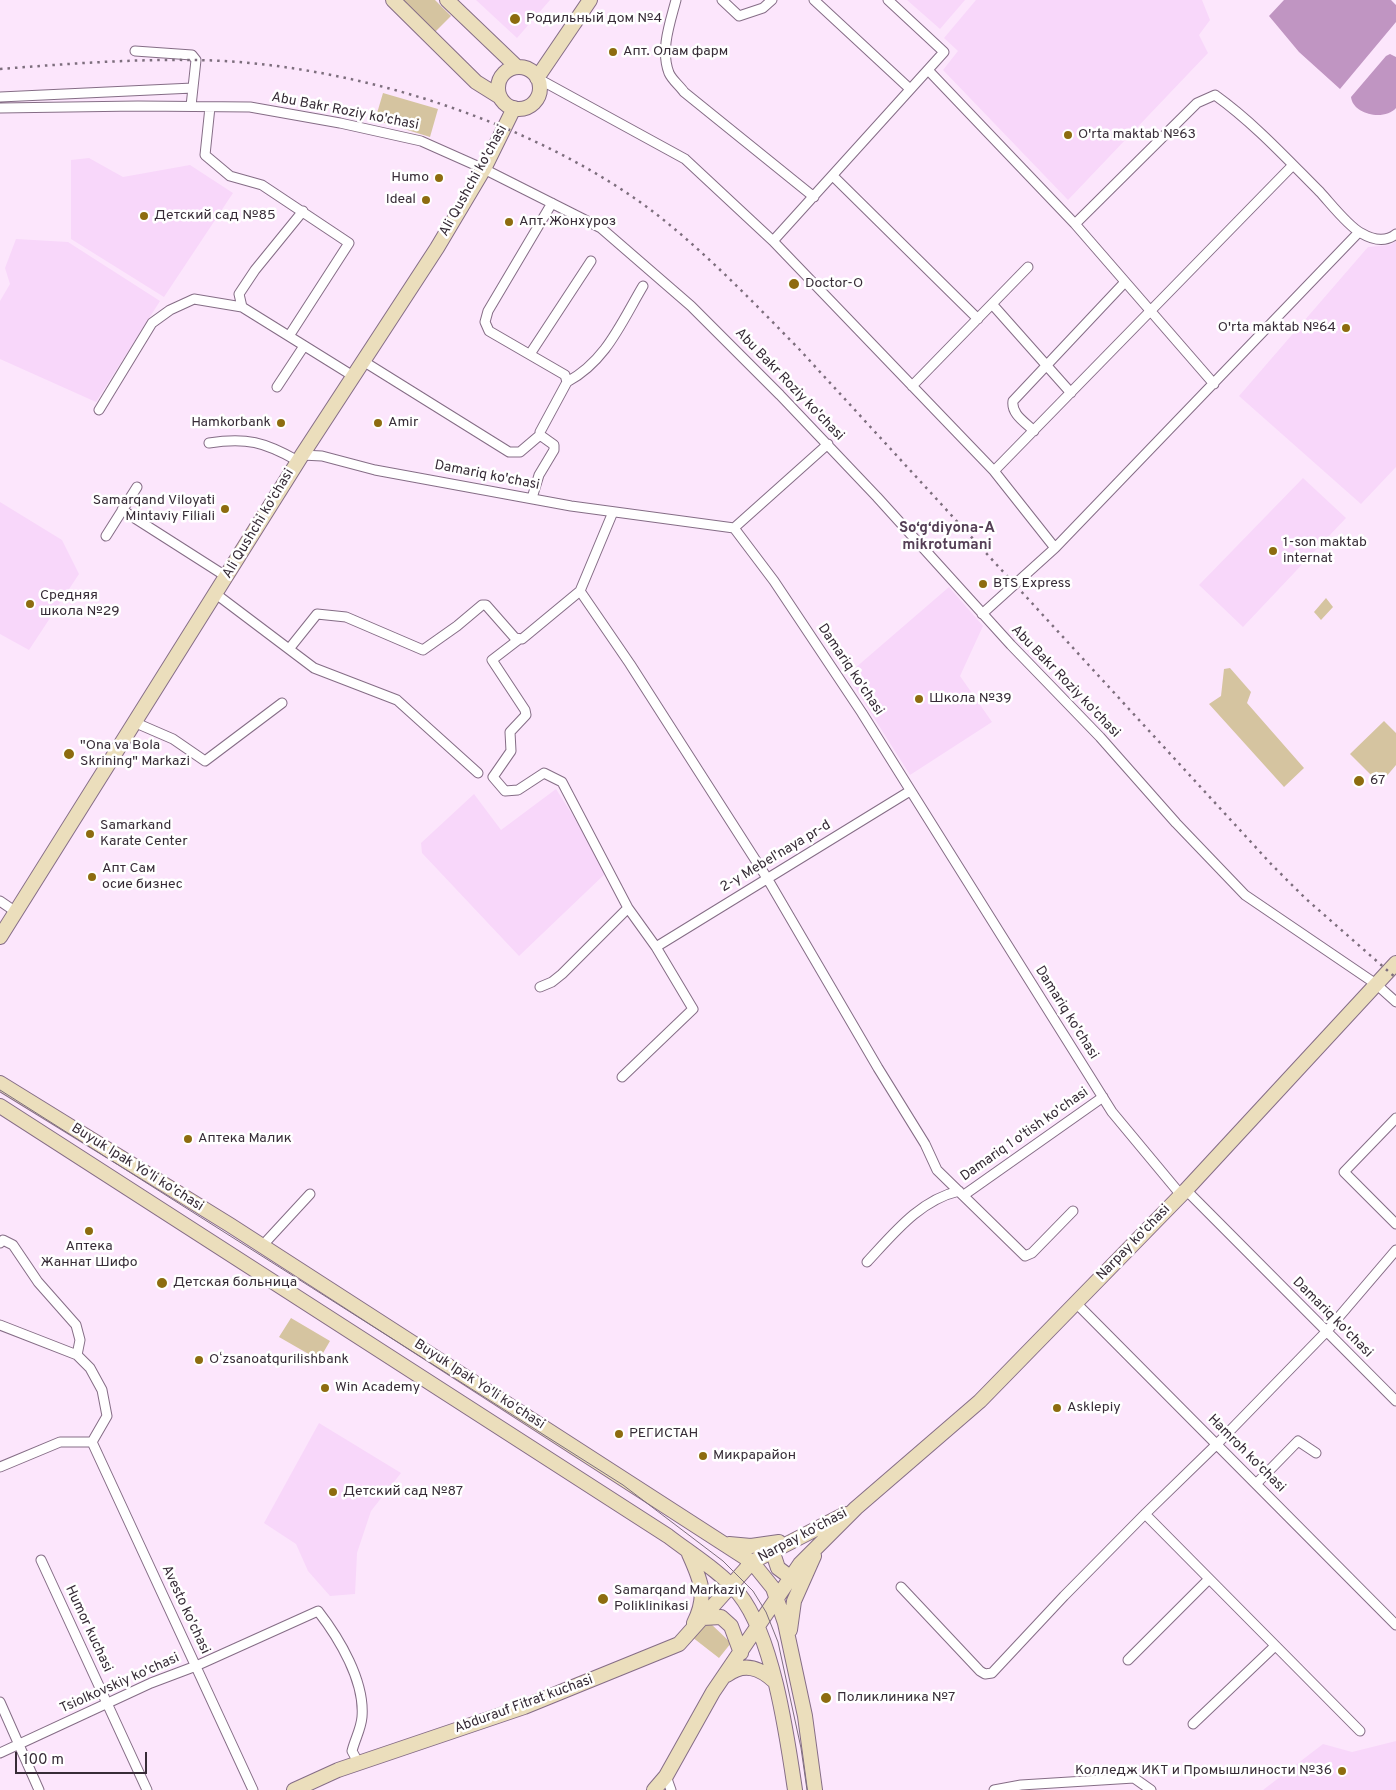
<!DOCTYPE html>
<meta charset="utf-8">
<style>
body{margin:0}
#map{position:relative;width:1396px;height:1790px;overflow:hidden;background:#fce6fc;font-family:Overpass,sans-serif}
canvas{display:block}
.scale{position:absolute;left:15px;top:1752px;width:132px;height:22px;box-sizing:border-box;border:2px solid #372c37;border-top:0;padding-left:6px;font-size:15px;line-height:18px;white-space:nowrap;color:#372c37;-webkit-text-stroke:4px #fff;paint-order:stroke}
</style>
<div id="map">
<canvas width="1396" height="1790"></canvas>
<div class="scale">100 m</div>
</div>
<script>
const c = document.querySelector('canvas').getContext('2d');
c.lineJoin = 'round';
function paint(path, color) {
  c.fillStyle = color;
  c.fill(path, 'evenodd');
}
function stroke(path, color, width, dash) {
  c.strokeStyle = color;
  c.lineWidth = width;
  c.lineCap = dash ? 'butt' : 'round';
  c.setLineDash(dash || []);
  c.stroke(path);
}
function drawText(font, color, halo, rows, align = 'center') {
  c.font = font + ' Overpass,sans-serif';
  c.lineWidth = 5;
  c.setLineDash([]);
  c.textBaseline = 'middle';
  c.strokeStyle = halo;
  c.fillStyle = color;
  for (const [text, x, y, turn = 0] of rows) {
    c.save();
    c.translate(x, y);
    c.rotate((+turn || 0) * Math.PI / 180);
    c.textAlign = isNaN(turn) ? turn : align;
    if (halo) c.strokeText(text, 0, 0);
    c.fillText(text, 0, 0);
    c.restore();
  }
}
const built = new Path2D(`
 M 476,0 L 550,0 L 517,38 Z
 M 907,0 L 965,0 L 940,29 Z
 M 976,0 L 1202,0 L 1210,20 L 1199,35 L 1208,53 L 1068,200 L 943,70 L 958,51 L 944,38 Z
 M 89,158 L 123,177 L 190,165 L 233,193 L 164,297 L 71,239 L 71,160 Z
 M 16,239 L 68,242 L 160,301 L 96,402 L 0,359 L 0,301 L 10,284 L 5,268 Z
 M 1396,241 L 1396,467 L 1361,504 L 1239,396 L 1368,247 L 1390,245 Z
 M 1303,478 L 1346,518 L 1243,627 L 1199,585 Z
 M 0,502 L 62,540 L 79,574 L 29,650 L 0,634 Z
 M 949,587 L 983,626 L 960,676 L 992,722 L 910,775 L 847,675 Z
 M 556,789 L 608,871 L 519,956 L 422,853 L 421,843 L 474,794 L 501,830 Z
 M 319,1423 L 401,1473 L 371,1511 L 357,1553 L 355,1594 L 330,1596 L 308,1571 L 296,1544 L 264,1523 Z
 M 1396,1741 L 1396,1790 L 1263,1790 L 1323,1744 L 1352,1752 Z`);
const green = new Path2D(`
 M 402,0 L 435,0 L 451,16 L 435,32 Z
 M 383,93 L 438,109 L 430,137 L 375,120 Z
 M 1326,598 L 1333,607 L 1321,620 L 1314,612 Z
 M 1230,668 L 1251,692 L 1247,703 L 1304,768 L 1284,787 L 1209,704 L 1221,696 L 1224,669 Z
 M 1384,721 L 1396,733 L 1396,765 L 1380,784 L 1350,754 Z
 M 291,1318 L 330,1341 L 319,1360 L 279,1337 Z
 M 709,1622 L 731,1643 L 719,1658 L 692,1637 Z`);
const water = new Path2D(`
 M 1284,0 L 1391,0 L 1396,5 L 1396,22 L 1340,89 L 1299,52 L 1269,16 Z
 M 1390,54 L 1396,57 L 1396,108 C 1385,121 1353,115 1351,97 L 1386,56 Z`);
const street = new Path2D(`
 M 676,0 C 670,23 660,50 669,73 C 672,80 680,86 684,92 L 814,197
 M 722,0 L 739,16 L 763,8 L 772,0
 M 814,0 L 910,89
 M 135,51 L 192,55 L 196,60 L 191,106
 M 928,70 L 1075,224 L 1214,384
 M 537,78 L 685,159 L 773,241 L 994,471 L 1055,548
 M 0,97 L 193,88
 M 210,107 L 205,155 L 230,176 L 262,185 L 349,243 L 289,336
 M 0,108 L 138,106 L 250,107 L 340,123 L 421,141 L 484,169 L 601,228 L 691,306 L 780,395 L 877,497 L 1011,645 L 1100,737 L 1176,823 L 1245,895 L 1376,984 L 1396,1002
 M 833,176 L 978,319
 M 1075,224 L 1197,103 L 1215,95 C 1254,123 1287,159 1320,192 C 1331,204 1348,226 1361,233 C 1373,240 1385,243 1396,234
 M 773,241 L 944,52 L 888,0
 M 992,304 L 1071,393
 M 242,307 L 239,294 L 255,270 L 303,211
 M 530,354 L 591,261
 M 363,361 L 509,452 L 520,452 L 540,435
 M 567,382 C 606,361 621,323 643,286
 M 912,386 L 1028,267
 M 277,387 L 304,346
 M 99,410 L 152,323 L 170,310 L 194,299 L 242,307 L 353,376
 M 1034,431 C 1025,422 1011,414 1013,401 L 1125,282
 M 209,443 C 246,437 265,442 298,461
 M 302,455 L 322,456 L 375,470 L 571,506 L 734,528 L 774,581 L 862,713 L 1112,1112 L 1181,1195
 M 994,471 L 1293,165
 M 532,498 L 539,475 L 554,450 L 554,445 L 540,435 L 540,432 L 567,382 L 565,375 L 489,331 L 485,322 L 488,311 L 552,203
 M 122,510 L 227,577
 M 613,512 L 580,591 L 630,664 L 767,878 L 878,1068 L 925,1144 L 937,1170 L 1025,1256 L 1032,1253 L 1073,1211
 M 734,528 L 828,444
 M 106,536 L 137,487
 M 216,594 L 314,668 L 397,700 L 478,773
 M 982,614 L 1055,548 L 1359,232
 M 518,640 L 492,660 L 525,710 L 526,715 L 510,732 L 511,751 L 493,777 L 505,791 L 518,790 L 544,773 L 562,782 L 628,908 L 656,947 L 693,1009 L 622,1077
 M 289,649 L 317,614 L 346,617 L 423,650 L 457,626 L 482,605 L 486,605 L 515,638 L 522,639 L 580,591
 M 136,723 L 173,739 L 205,761 L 282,703
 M 0,901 L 16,912
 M 656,947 L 910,791
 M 540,987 L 552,982 L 562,974 L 628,908
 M 1396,1118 L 1344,1172 L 1396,1224
 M 1186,1190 L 1396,1401
 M 964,1195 L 1103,1097
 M 0,1243 L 3,1240 L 13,1245 L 38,1282 L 76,1325 L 80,1340 L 77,1355
 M 262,1246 L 310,1194
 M 867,1262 C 894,1233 920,1200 959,1191
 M 1076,1303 L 1396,1625
 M 0,1325 L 77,1355 L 90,1368 L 102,1390 L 107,1416 L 92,1442
 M 92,1442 L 253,1790
 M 0,1467 L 60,1442 L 92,1442
 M 1256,1484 L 1298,1441 L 1316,1453
 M 1145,1514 L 1360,1731
 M 41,1560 L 147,1790
 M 901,1587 L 980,1671 L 985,1674 L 992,1673 L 1064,1596 L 1145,1514 L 1217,1444 L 1326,1332 L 1396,1250
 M 1128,1660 L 1209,1579
 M 0,1702 L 39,1790
 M 1193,1724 L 1275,1646
 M 0,1753 L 151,1683 L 196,1666 L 318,1611 C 339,1638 365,1681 362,1717 C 361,1729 355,1739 352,1751 L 359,1764
 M 666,1776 L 671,1790
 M 994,1790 L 1021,1785 L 1134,1778 L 1151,1790`);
const secondary = new Path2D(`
 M 393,0 L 476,82 L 500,97
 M 447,0 L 517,67
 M498 88a21 21 0 1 1 42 0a21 21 0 1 1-42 0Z
 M 537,78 L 590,0
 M 0,937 L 302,455 L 437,248 L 484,169 L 514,108
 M 0,1083 L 230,1225 L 752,1562 L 773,1588 L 785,1623 L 805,1716 L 815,1790
 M 0,1106 L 668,1536 C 690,1553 721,1572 739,1594 C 773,1636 787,1736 795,1790
 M 729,1544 L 751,1546 L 779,1542
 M 772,1550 L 778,1568 L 790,1577
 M 689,1554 C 701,1581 708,1595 694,1623
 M 703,1618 L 721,1617 L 731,1626 L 741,1653
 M 790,1630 L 794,1601 L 814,1556
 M 727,1675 C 744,1662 760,1668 774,1681
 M 294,1790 L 338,1770 L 524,1707 L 679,1644 L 752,1562 L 845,1514
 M 654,1790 L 666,1776 L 713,1692 L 800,1564 L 856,1508 L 980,1401 L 1186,1190 L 1396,963`);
const tram = new Path2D(`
 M 0,1090 L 623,1485 L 723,1561 L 753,1591 L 766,1612 L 778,1642 L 801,1748 L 807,1790`);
const rail = new Path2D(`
 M 0,69 C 65,64 130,59 195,60 C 349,62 539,122 660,217 C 710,257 754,303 799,349 L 1272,865 L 1305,898 L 1396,978`);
const markers = [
 [515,19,6,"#8d6c0f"],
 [613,52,5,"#8d6c0f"],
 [1068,135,5,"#8d6c0f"],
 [439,178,5,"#8d6c0f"],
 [426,200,5,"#8d6c0f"],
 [144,216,5,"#8d6c0f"],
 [509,222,5,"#8d6c0f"],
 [794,284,6,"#8d6c0f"],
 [1346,328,5,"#8d6c0f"],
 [281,423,5,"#8d6c0f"],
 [378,423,5,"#8d6c0f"],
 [225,509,5,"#8d6c0f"],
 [1273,551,5,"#8d6c0f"],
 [983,584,5,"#8d6c0f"],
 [30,604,5,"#8d6c0f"],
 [919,699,5,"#8d6c0f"],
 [69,754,6,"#8d6c0f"],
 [1359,781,6,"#8d6c0f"],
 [90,834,5,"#8d6c0f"],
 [92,877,5,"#8d6c0f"],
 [188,1139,5,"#8d6c0f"],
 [89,1231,5,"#8d6c0f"],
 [162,1283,6,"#8d6c0f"],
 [199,1360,5,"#8d6c0f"],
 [325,1388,5,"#8d6c0f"],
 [1057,1408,5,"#8d6c0f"],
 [619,1434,5,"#8d6c0f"],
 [703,1456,5,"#8d6c0f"],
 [333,1492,5,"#8d6c0f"],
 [603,1599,6,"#8d6c0f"],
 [826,1698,6,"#8d6c0f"],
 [1342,1771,5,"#8d6c0f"]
];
const poiNames = [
 ["Родильный дом №4",526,19],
 ["Апт. Олам фарм",623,52],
 ["O'rta maktab №63",1078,135],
 ["Humo",429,178,"right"],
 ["Ideal",416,200,"right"],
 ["Детский сад №85",154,216],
 ["Апт. Жонхуроз",519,222],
 ["Doctor-O",805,284],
 ["O'rta maktab №64",1336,328,"right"],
 ["Hamkorbank",271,423,"right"],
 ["Amir",388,423],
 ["Samarqand Viloyati",215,501,"right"],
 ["Mintaviy Filiali",215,517,"right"],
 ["1-son maktab",1283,543],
 ["internat",1283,559],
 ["BTS Express",993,584],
 ["Средняя",40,596],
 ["школа №29",40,612],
 ["Школа №39",929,699],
 ["\"Ona va Bola",80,746],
 ["Skrining\" Markazi",80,762],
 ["67",1370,781],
 ["Samarkand",100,826],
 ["Karate Center",100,842],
 ["Апт Сам",102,869],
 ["осие бизнес",102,885],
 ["Аптека Малик",198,1139],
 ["Аптека",89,1247,"center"],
 ["Жаннат Шифо",89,1263,"center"],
 ["Детская больница",173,1283],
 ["Oʻzsanoatqurilishbank",209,1360],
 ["Win Academy",335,1388],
 ["Asklepiy",1067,1408],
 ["РЕГИСТАН",629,1434],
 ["Микрарайон",713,1456],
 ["Детский сад №87",343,1492],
 ["Samarqand Markaziy",614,1591],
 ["Poliklinikasi",614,1607],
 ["Поликлиника №7",837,1698],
 ["Колледж ИКТ и Промышлиности №36",1332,1771,"right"]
];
const streetNames = [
 ["Abu Bakr Roziy ko'chasi",345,112,11],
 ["Ali Qushchi ko'chasi",474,181,-61],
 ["Abu Bakr Roziy ko'chasi",789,385,46],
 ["Damariq ko'chasi",487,476,11],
 ["Ali Qushchi ko'chasi",259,524,-59],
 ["Damariq ko'chasi",850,670,56],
 ["Abu Bakr Roziy ko'chasi",1065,682,46],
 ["2-y Mebel'naya pr-d",776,857,-31],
 ["Damariq ko'chasi",1066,1013,58],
 ["Damariq 1 o'tish ko'chasi",1025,1135,-35],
 ["Buyuk Ipak Yo'li ko'chasi",137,1168,32],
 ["Narpay ko'chasi",1134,1243,-46],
 ["Damariq ko'chasi",1332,1318,45],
 ["Buyuk Ipak Yo'li ko'chasi",479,1385,33],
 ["Hamroh ko'chasi",1246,1454,45],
 ["Narpay ko'chasi",803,1536,-28],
 ["Avesto ko'chasi",185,1610,65],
 ["Humor kuchasi",88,1629,65],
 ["Tsiolkovskiy ko'chasi",120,1684,-24],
 ["Abdurauf Fitrat kuchasi",524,1705,-20]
];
const neighbourhoodNames = [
 ["So‘g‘diyona-А",947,529],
 ["mikrotumani",947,546]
];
paint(built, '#f8d7fa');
paint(green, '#d5c4a0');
paint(water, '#c095c2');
stroke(street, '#856d86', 11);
stroke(secondary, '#856d86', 16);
stroke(street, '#fff', 9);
stroke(secondary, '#ebdebc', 14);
stroke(tram, '#7d6e7d', 1);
stroke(rail, '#7d6e7d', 2.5, [2.5, 5]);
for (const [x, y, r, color] of markers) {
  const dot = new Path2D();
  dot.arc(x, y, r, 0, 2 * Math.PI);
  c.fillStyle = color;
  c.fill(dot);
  stroke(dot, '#fff', 2);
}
drawText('14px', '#372c37', '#fff', poiNames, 'left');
drawText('14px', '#372c37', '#fff', streetNames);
drawText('bold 15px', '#553f56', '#fff', neighbourhoodNames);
</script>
